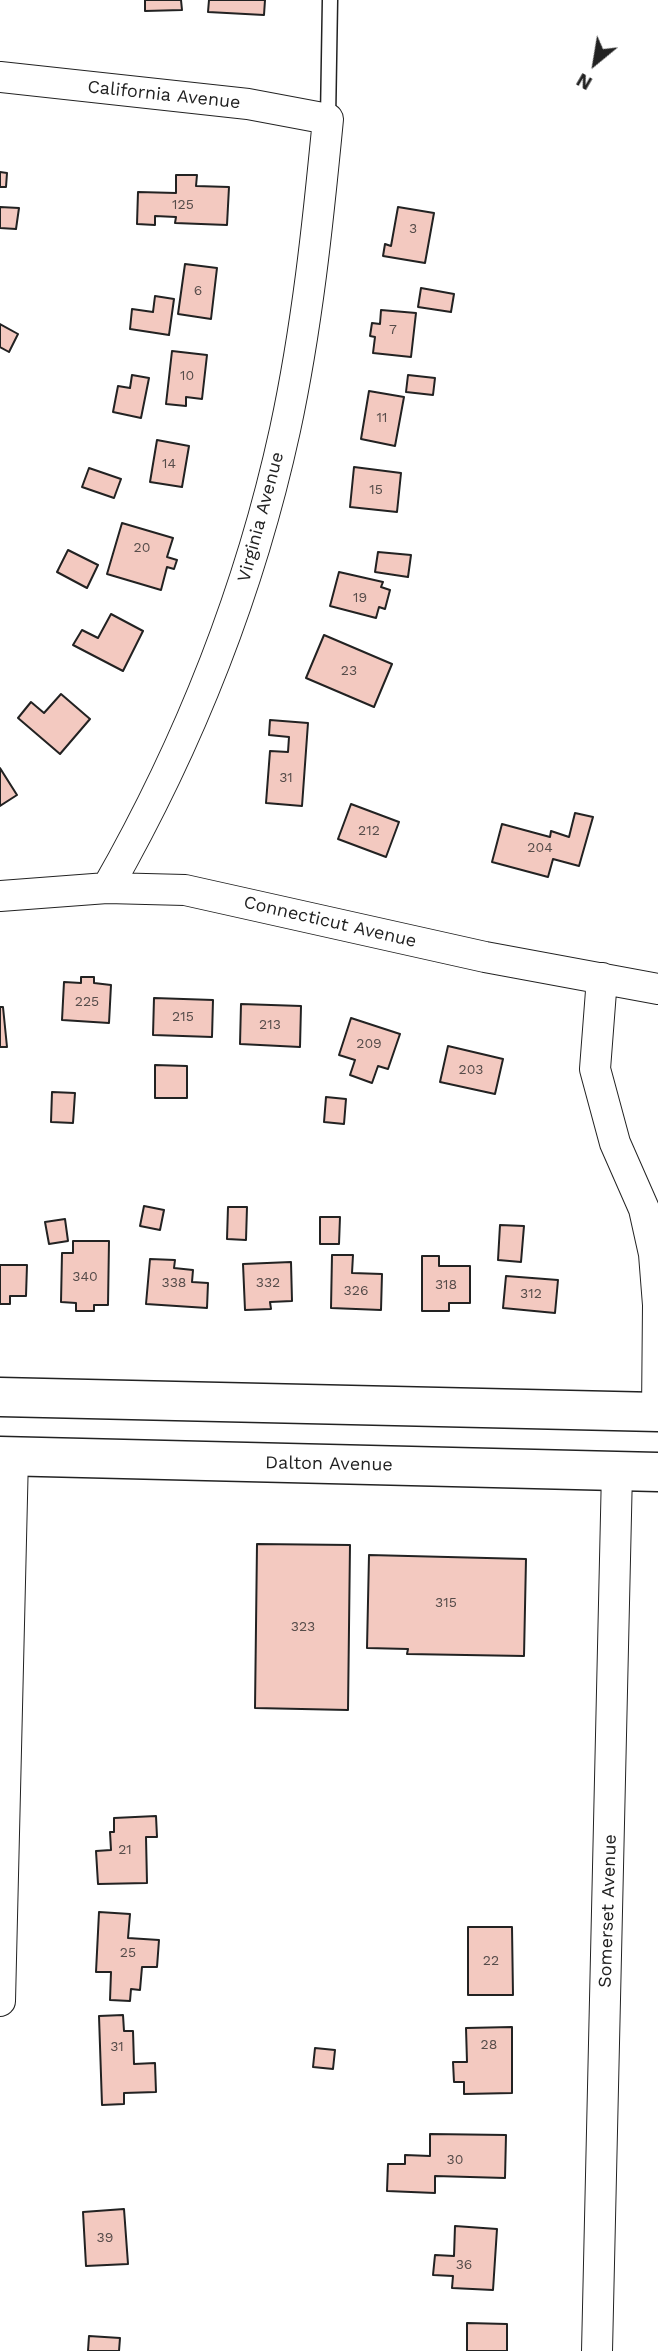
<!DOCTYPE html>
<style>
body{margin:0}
#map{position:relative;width:658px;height:2351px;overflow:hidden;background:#fff;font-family:"Work Sans",sans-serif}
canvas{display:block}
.north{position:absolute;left:560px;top:28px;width:70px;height:70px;-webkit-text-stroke:5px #fff;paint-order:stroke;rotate:210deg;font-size:19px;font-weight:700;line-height:28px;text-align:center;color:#222}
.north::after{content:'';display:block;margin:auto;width:24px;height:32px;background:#222;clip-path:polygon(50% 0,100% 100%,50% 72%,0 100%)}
</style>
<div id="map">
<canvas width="658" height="2351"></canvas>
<div class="north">N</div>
</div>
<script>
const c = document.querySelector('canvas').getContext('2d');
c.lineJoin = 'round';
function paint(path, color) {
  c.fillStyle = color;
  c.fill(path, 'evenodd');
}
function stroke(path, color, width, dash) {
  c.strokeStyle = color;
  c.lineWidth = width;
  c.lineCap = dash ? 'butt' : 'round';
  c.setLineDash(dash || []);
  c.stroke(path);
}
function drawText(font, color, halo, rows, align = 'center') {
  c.font = font + ' "Work Sans",sans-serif';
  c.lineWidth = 5;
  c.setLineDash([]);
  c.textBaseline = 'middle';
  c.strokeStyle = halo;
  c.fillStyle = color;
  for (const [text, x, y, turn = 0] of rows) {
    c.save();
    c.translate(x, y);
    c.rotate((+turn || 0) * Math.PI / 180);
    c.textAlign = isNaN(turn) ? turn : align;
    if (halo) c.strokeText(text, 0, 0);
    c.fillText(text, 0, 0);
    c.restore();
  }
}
const building = new Path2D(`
 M 145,0 L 181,0 L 182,10 L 145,11 Z
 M 209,0 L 265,0 L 264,15 L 208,12 Z
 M 0,172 L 7,173 L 6,187 L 0,187 Z
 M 176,175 L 197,175 L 196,186 L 229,187 L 227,225 L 175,223 L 176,217 L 155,216 L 155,225 L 137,224 L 138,192 L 176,193 Z
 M 0,207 L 19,208 L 16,229 L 0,228 Z
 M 398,207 L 434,213 L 425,263 L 383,256 L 385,244 L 391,246 Z
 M 185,264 L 217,268 L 211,319 L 178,314 Z
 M 421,288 L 454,294 L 451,312 L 418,307 Z
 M 155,296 L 174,299 L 169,335 L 130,329 L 132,309 L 153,312 Z
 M 381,310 L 416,313 L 411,357 L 373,353 L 375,337 L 370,336 L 372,323 L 380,324 Z
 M 0,324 L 18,334 L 9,352 L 0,347 Z
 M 172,351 L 207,355 L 202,399 L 186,397 L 186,406 L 166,404 Z
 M 132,375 L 149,378 L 141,418 L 113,412 L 118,386 L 130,388 Z
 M 408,375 L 435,378 L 433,395 L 406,392 Z
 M 369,391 L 404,397 L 395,446 L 361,439 Z
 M 157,440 L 189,446 L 182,487 L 150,482 Z
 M 354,467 L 401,473 L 397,512 L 350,507 Z
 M 89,468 L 121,479 L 114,498 L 82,487 Z
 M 122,523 L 173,538 L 167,557 L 177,560 L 174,569 L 167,567 L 161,590 L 107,574 Z
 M 68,550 L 98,565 L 87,588 L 57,572 Z
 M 378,552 L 411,555 L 408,577 L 375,572 Z
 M 339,572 L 383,582 L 381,587 L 390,590 L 385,609 L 379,607 L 376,618 L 330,606 Z
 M 111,614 L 143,631 L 123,671 L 73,645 L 82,630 L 98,638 Z
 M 324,635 L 392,664 L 374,707 L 306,678 Z
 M 61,694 L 90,719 L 60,754 L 18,718 L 31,702 L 44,713 Z
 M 270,720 L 308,723 L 302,806 L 266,803 L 270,751 L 288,752 L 289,737 L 269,735 Z
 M 0,768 L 17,795 L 0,806 Z
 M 351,804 L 399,822 L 386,857 L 338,839 Z
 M 575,813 L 593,817 L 579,866 L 553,859 L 548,877 L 492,862 L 502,824 L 550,837 L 551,831 L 569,837 Z
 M 81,977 L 94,977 L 94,983 L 111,985 L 109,1023 L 62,1020 L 64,982 L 81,983 Z
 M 154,998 L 213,1000 L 212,1037 L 153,1035 Z
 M 241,1004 L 301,1006 L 300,1047 L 240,1044 Z
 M 0,1007 L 3,1007 L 7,1047 L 0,1047 Z
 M 351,1018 L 400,1034 L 388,1069 L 378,1066 L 372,1083 L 350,1075 L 355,1060 L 339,1055 Z
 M 448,1046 L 503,1059 L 495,1094 L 440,1082 Z
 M 155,1065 L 187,1066 L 187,1098 L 155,1098 Z
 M 52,1092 L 75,1093 L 73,1123 L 51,1122 Z
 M 326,1097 L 346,1099 L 344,1124 L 324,1122 Z
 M 144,1206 L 164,1210 L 160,1230 L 140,1226 Z
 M 228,1207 L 247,1207 L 246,1240 L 227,1239 Z
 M 320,1217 L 340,1217 L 339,1244 L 320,1244 Z
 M 65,1219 L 68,1241 L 49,1244 L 45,1222 Z
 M 500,1225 L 524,1226 L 521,1262 L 498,1260 Z
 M 73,1241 L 109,1241 L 108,1305 L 94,1305 L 94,1311 L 76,1311 L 76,1303 L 61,1302 L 62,1253 L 73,1253 Z
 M 332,1255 L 353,1255 L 352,1273 L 382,1274 L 381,1310 L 331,1308 Z
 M 422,1256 L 439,1256 L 439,1266 L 470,1266 L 470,1303 L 449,1303 L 449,1311 L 422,1311 Z
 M 150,1259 L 175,1260 L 174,1268 L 193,1270 L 192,1282 L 208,1283 L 207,1308 L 146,1304 Z
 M 291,1262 L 292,1301 L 270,1302 L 271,1309 L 245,1310 L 243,1264 Z
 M 0,1265 L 27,1265 L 26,1296 L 10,1296 L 10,1304 L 0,1304 Z
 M 506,1276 L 558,1280 L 555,1313 L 503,1308 Z
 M 257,1544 L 350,1545 L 348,1710 L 255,1708 Z
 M 369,1555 L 526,1559 L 524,1656 L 407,1654 L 408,1649 L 367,1648 Z
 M 156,1816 L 157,1837 L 146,1837 L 147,1883 L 98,1884 L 96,1851 L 111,1850 L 110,1832 L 114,1832 L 114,1818 Z
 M 99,1912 L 130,1914 L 128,1938 L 159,1940 L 157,1967 L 142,1967 L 140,1990 L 131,1989 L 130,2001 L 110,2000 L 111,1972 L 96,1972 Z
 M 468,1927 L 512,1927 L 513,1995 L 468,1995 Z
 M 123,2015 L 124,2031 L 133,2031 L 134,2064 L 155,2063 L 156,2092 L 124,2093 L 124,2104 L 102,2105 L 99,2016 Z
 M 512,2027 L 512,2093 L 464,2094 L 464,2082 L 454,2082 L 453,2062 L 467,2062 L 466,2028 Z
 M 315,2048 L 335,2050 L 333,2069 L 313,2067 Z
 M 430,2134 L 506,2135 L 505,2178 L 435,2176 L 435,2193 L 387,2191 L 388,2164 L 405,2164 L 405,2155 L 430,2156 Z
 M 124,2209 L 128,2264 L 86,2266 L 83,2212 Z
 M 455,2226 L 497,2229 L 493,2290 L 452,2288 L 453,2276 L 433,2275 L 435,2255 L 454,2256 Z
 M 467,2323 L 507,2324 L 507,2351 L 467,2351 Z
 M 89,2336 L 120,2338 L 119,2351 L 88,2351 Z`);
const service = new Path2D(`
 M 328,119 L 330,0`);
const minor = new Path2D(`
 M 0,77 L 248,104 L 328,119 C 318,223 307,328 285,430 C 250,590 188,746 107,888
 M 0,896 L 107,888 L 185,890 L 485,957 L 658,989
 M 602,978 L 595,1069 L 615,1143 L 644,1209 L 654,1254 L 658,1305 L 657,1412
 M 0,2001 L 13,1456
 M 597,2351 L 617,1471`);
const primary = new Path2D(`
 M 0,1397 L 658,1412
 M 0,1456 L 658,1472`);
const numberNames = [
 ["125",183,205],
 ["3",413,229],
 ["6",198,291],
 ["7",393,330],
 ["10",187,376],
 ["11",382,418],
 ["14",169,464],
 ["15",376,490],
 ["20",142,548],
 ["19",360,598],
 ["23",349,671],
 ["31",286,778],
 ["212",369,831],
 ["204",540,848],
 ["225",87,1002],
 ["215",183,1017],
 ["213",270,1025],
 ["209",369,1044],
 ["203",471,1070],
 ["340",85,1277],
 ["338",174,1283],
 ["332",268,1283],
 ["318",446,1285],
 ["326",356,1291],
 ["312",531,1294],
 ["315",446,1603],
 ["323",303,1627],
 ["21",125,1850],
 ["25",128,1953],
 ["22",491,1961],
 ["28",489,2045],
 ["31",117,2047],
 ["30",455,2160],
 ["39",105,2238],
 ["36",464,2265]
];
const streetNames = [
 ["California Avenue",164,95,6],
 ["Virginia Avenue",261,517,-75],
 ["Connecticut Avenue",330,922,13],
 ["Dalton Avenue",329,1464,1],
 ["Somerset Avenue",608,1911,-88]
];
paint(building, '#f3c9c0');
stroke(building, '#222', 2);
stroke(service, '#222', 17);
stroke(minor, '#222', 32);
stroke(primary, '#222', 41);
stroke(service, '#fff', 14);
stroke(minor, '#fff', 30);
stroke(primary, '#fff', 38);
drawText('14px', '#564c4a', null, numberNames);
drawText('18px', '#222', '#fff', streetNames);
</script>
